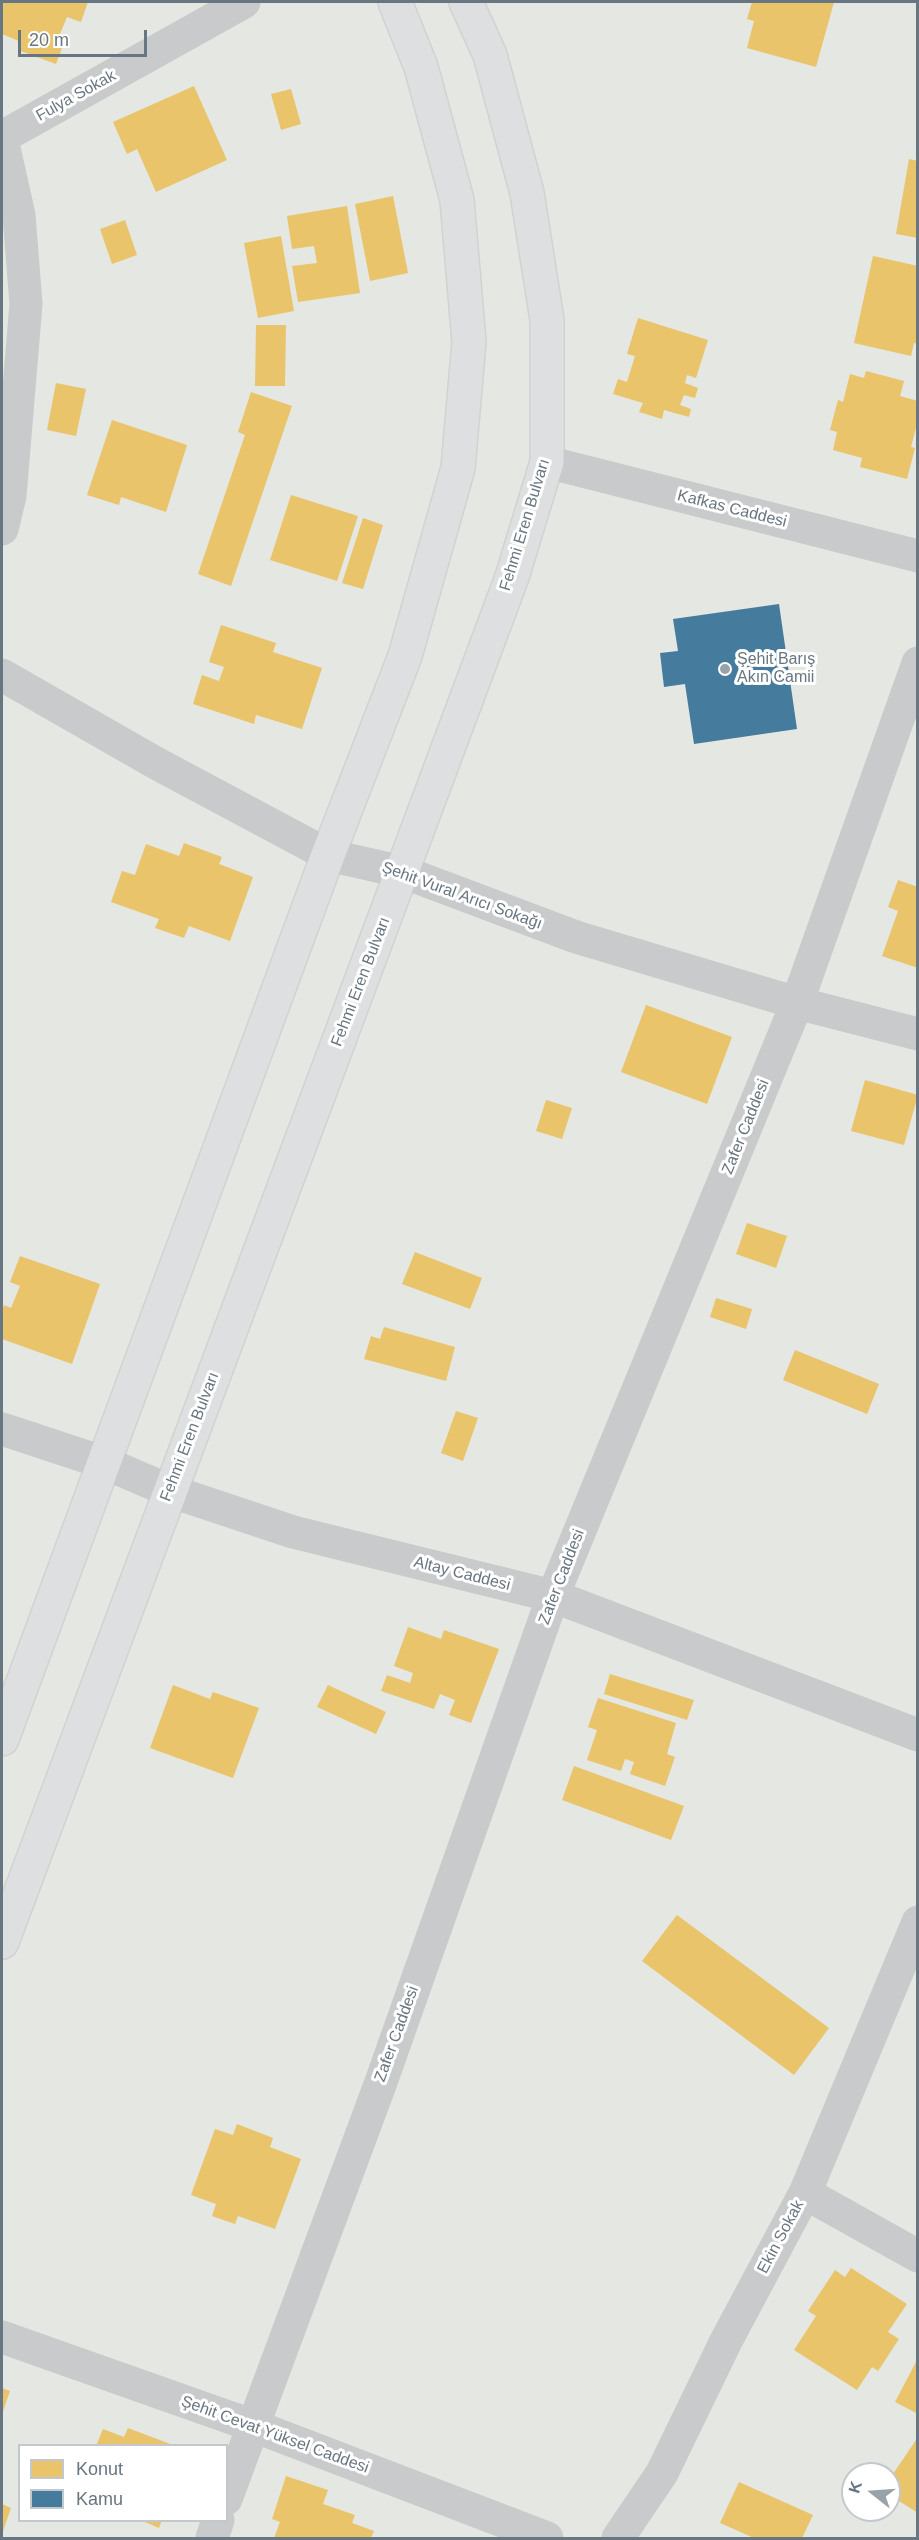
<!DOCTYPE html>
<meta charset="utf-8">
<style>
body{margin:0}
#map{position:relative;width:919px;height:2540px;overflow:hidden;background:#f5f5f4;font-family:Helvetica,sans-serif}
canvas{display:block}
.frame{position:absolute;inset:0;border:3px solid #687681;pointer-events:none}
.legend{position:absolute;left:18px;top:2444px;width:210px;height:78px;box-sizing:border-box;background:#fff;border:2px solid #c3c8cd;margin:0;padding:8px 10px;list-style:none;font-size:18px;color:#687681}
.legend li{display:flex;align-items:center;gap:12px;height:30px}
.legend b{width:30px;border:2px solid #c3c8cd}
.north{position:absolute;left:841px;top:2462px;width:60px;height:60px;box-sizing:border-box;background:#fff;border:2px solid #c3c8cd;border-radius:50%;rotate:287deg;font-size:16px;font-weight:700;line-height:24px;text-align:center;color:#687681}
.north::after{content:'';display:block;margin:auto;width:21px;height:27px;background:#99a2a9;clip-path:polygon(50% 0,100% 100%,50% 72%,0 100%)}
.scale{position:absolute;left:18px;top:30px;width:129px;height:27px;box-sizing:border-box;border:3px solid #687681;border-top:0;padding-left:8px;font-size:18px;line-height:21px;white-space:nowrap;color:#687681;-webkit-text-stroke:4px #fff;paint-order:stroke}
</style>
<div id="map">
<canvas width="919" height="2540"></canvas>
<div class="frame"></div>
<ul class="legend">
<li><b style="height:16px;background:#e9c46a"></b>Konut</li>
<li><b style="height:16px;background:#457b9d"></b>Kamu</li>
</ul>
<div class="north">K</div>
<div class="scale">20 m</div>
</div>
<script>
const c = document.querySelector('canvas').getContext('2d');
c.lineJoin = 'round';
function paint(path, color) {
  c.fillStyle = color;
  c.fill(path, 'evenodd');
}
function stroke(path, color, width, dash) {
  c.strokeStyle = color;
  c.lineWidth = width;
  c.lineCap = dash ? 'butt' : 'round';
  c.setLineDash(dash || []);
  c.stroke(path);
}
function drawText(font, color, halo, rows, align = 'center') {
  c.font = font + ' Helvetica,sans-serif';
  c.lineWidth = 6;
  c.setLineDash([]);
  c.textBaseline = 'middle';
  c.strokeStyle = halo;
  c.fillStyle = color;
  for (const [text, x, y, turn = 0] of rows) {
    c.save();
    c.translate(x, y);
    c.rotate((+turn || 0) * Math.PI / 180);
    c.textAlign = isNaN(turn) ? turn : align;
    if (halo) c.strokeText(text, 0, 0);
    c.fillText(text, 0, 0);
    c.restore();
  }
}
const green = new Path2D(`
 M 2,2 L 917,2 L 917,2538 L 2,2538 ZM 20,2446 L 226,2446 L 226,2520 L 20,2520 ZM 853,2474 L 889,2474 L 889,2510 L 853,2510 Z`);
const homes = new Path2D(`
 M 2,2 L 88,2 L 81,22 L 67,17 L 60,34 L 66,37 L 56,64 L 18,50 L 21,42 L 2,34 Z
 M 752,2 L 834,2 L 816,67 L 747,48 L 754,21 L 747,19 Z
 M 194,86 L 227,160 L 156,192 L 137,149 L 127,154 L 113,122 Z
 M 291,89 L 301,124 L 281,130 L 271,94 Z
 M 909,159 L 918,161 L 918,238 L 896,234 Z
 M 393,196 L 408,273 L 370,281 L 355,204 Z
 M 347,206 L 360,293 L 298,302 L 292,266 L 317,263 L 314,246 L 292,249 L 287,216 Z
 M 125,220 L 137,255 L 112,264 L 100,229 Z
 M 281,236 L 294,311 L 258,318 L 244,243 Z
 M 873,256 L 918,266 L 918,344 L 914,343 L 911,356 L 854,343 Z
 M 638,318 L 708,340 L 696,378 L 687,375 L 685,383 L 698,388 L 695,398 L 684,395 L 680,405 L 691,409 L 689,417 L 664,410 L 662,419 L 639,412 L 643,403 L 613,394 L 618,379 L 627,382 L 635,356 L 627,354 Z
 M 256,325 L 286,325 L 285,386 L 255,386 Z
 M 866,371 L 904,381 L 900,396 L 918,401 L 918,420 L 911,447 L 915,448 L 907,479 L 860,467 L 862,458 L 833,450 L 837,432 L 830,430 L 838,400 L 843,402 L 850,374 L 864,378 Z
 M 56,383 L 86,389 L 76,436 L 47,430 Z
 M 251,392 L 292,406 L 231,586 L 198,574 L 245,435 L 238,432 Z
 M 112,420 L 187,445 L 166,512 L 121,497 L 119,505 L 87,495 Z
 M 291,495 L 358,516 L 337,581 L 270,560 Z
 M 363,518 L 383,525 L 363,589 L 342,583 Z
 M 221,625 L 276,643 L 273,652 L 322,668 L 302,729 L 256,715 L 254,724 L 193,704 L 202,675 L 219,681 L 224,667 L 209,662 Z
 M 184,843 L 222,857 L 219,864 L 253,877 L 230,941 L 189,926 L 184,938 L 155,928 L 159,919 L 111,902 L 122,871 L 135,875 L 146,844 L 179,856 Z
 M 898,880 L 918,887 L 918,968 L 882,956 L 898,911 L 888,907 Z
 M 646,1005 L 732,1037 L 707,1104 L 621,1072 Z
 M 865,1080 L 918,1095 L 904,1145 L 851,1131 Z
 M 546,1100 L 572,1108 L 562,1139 L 536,1131 Z
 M 747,1223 L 787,1236 L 776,1268 L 736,1254 Z
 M 415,1252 L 482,1278 L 470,1309 L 402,1284 Z
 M 20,1256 L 100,1284 L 72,1364 L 2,1339 L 2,1312 L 4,1305 L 11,1308 L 20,1286 L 10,1282 Z
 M 716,1298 L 752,1309 L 746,1329 L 710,1317 Z
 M 384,1327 L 455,1347 L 446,1381 L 364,1359 L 371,1336 L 380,1339 Z
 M 795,1350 L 879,1384 L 867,1414 L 783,1380 Z
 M 456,1411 L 478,1418 L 463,1461 L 441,1453 Z
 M 408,1627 L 441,1639 L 444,1630 L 499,1649 L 471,1723 L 449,1715 L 455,1700 L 440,1694 L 434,1709 L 381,1691 L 387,1675 L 410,1683 L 413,1673 L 394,1666 Z
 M 610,1674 L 694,1700 L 687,1720 L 604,1694 Z
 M 173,1685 L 210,1699 L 213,1692 L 259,1708 L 233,1778 L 150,1748 Z
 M 328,1685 L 386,1712 L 376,1734 L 317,1707 Z
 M 598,1698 L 676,1723 L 667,1754 L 675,1757 L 665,1786 L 630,1774 L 634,1762 L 625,1759 L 621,1771 L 587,1760 L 597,1730 L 588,1727 Z
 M 574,1766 L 684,1806 L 671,1840 L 562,1800 Z
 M 677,1915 L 829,2028 L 794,2075 L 642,1961 Z
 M 237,2124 L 273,2138 L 270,2147 L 301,2159 L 275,2229 L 238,2216 L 235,2224 L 212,2216 L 216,2204 L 191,2195 L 215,2129 L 233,2135 Z
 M 851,2268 L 907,2304 L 888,2332 L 899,2339 L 878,2371 L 872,2367 L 857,2390 L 794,2350 L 816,2316 L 808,2311 L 835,2270 L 845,2277 Z
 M 918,2358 L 918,2414 L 895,2402 Z
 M 2,2388 L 10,2391 L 2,2414 Z
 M 128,2428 L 173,2445 L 173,2446 L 96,2446 L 103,2429 L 124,2437 Z
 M 918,2437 L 918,2513 L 891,2496 L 900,2483 L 891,2477 Z
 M 286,2476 L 328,2490 L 323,2504 L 355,2515 L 352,2523 L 374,2531 L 371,2538 L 274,2538 L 280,2522 L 272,2519 Z
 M 739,2482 L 813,2515 L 802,2538 L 754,2538 L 720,2523 Z
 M 2,2504 L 11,2508 L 2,2534 Z
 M 140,2520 L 162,2520 L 159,2528 Z`);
const public = new Path2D(`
 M 779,604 L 797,729 L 694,744 L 685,684 L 664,687 L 660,653 L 678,651 L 673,619 Z`);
const street = new Path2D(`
 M 2,137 L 244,2
 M 2,139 L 19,215 L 26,304 L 10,496 L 2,529
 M 547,462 L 918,556
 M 2,675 L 154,762 L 328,855 L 403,872 L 576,937 L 797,1003 L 918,1034
 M 2,1429 L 105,1463 L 170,1491 L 293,1532 L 553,1596 L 918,1735
 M 805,2193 L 918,2256
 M 2,2337 L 254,2426 L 547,2538
 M 226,2499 L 381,2082 L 553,1596 L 797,1003 L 918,663
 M 212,2538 L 218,2520
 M 618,2538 L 662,2473 L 726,2341 L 805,2193 L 918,1922`);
const secondary = new Path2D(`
 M 2,1739 L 328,855 L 405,656 L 458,468 L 469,342 L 457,200 L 421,67 L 395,2
 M 2,1942 L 512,577 L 547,462 L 547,320 L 527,193 L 490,55 L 466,2`);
const markers = [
 [725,669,6,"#99a2a9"]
];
const streetNames = [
 ["Fulya Sokak",76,96,-29],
 ["Kafkas Caddesi",732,509,14],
 ["Fehmi Eren Bulvarı",525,525,-73],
 ["Şehit Vural Arıcı Sokağı",462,896,20],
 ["Fehmi Eren Bulvarı",361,982,-69],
 ["Zafer Caddesi",746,1127,-68],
 ["Fehmi Eren Bulvarı",190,1437,-69],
 ["Altay Caddesi",462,1574,14],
 ["Zafer Caddesi",562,1577,-69],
 ["Zafer Caddesi",397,2034,-70],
 ["Ekin Sokak",781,2237,-62],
 ["Şehit Cevat Yüksel Caddesi",275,2435,20]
];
const poiNames = [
 ["Şehit Barış",737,660],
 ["Akın Camii",737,678]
];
paint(green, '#e4e7e2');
paint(homes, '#e9c46a');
paint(public, '#457b9d');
stroke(secondary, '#d2d2d2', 36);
stroke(street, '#c9cacb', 33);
stroke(secondary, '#dedfe0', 33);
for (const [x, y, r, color] of markers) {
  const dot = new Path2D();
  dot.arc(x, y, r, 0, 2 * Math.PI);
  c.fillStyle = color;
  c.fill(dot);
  stroke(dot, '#fff', 2);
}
drawText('16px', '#687681', '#fff', streetNames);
drawText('16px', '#687681', '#fff', poiNames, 'left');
</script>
